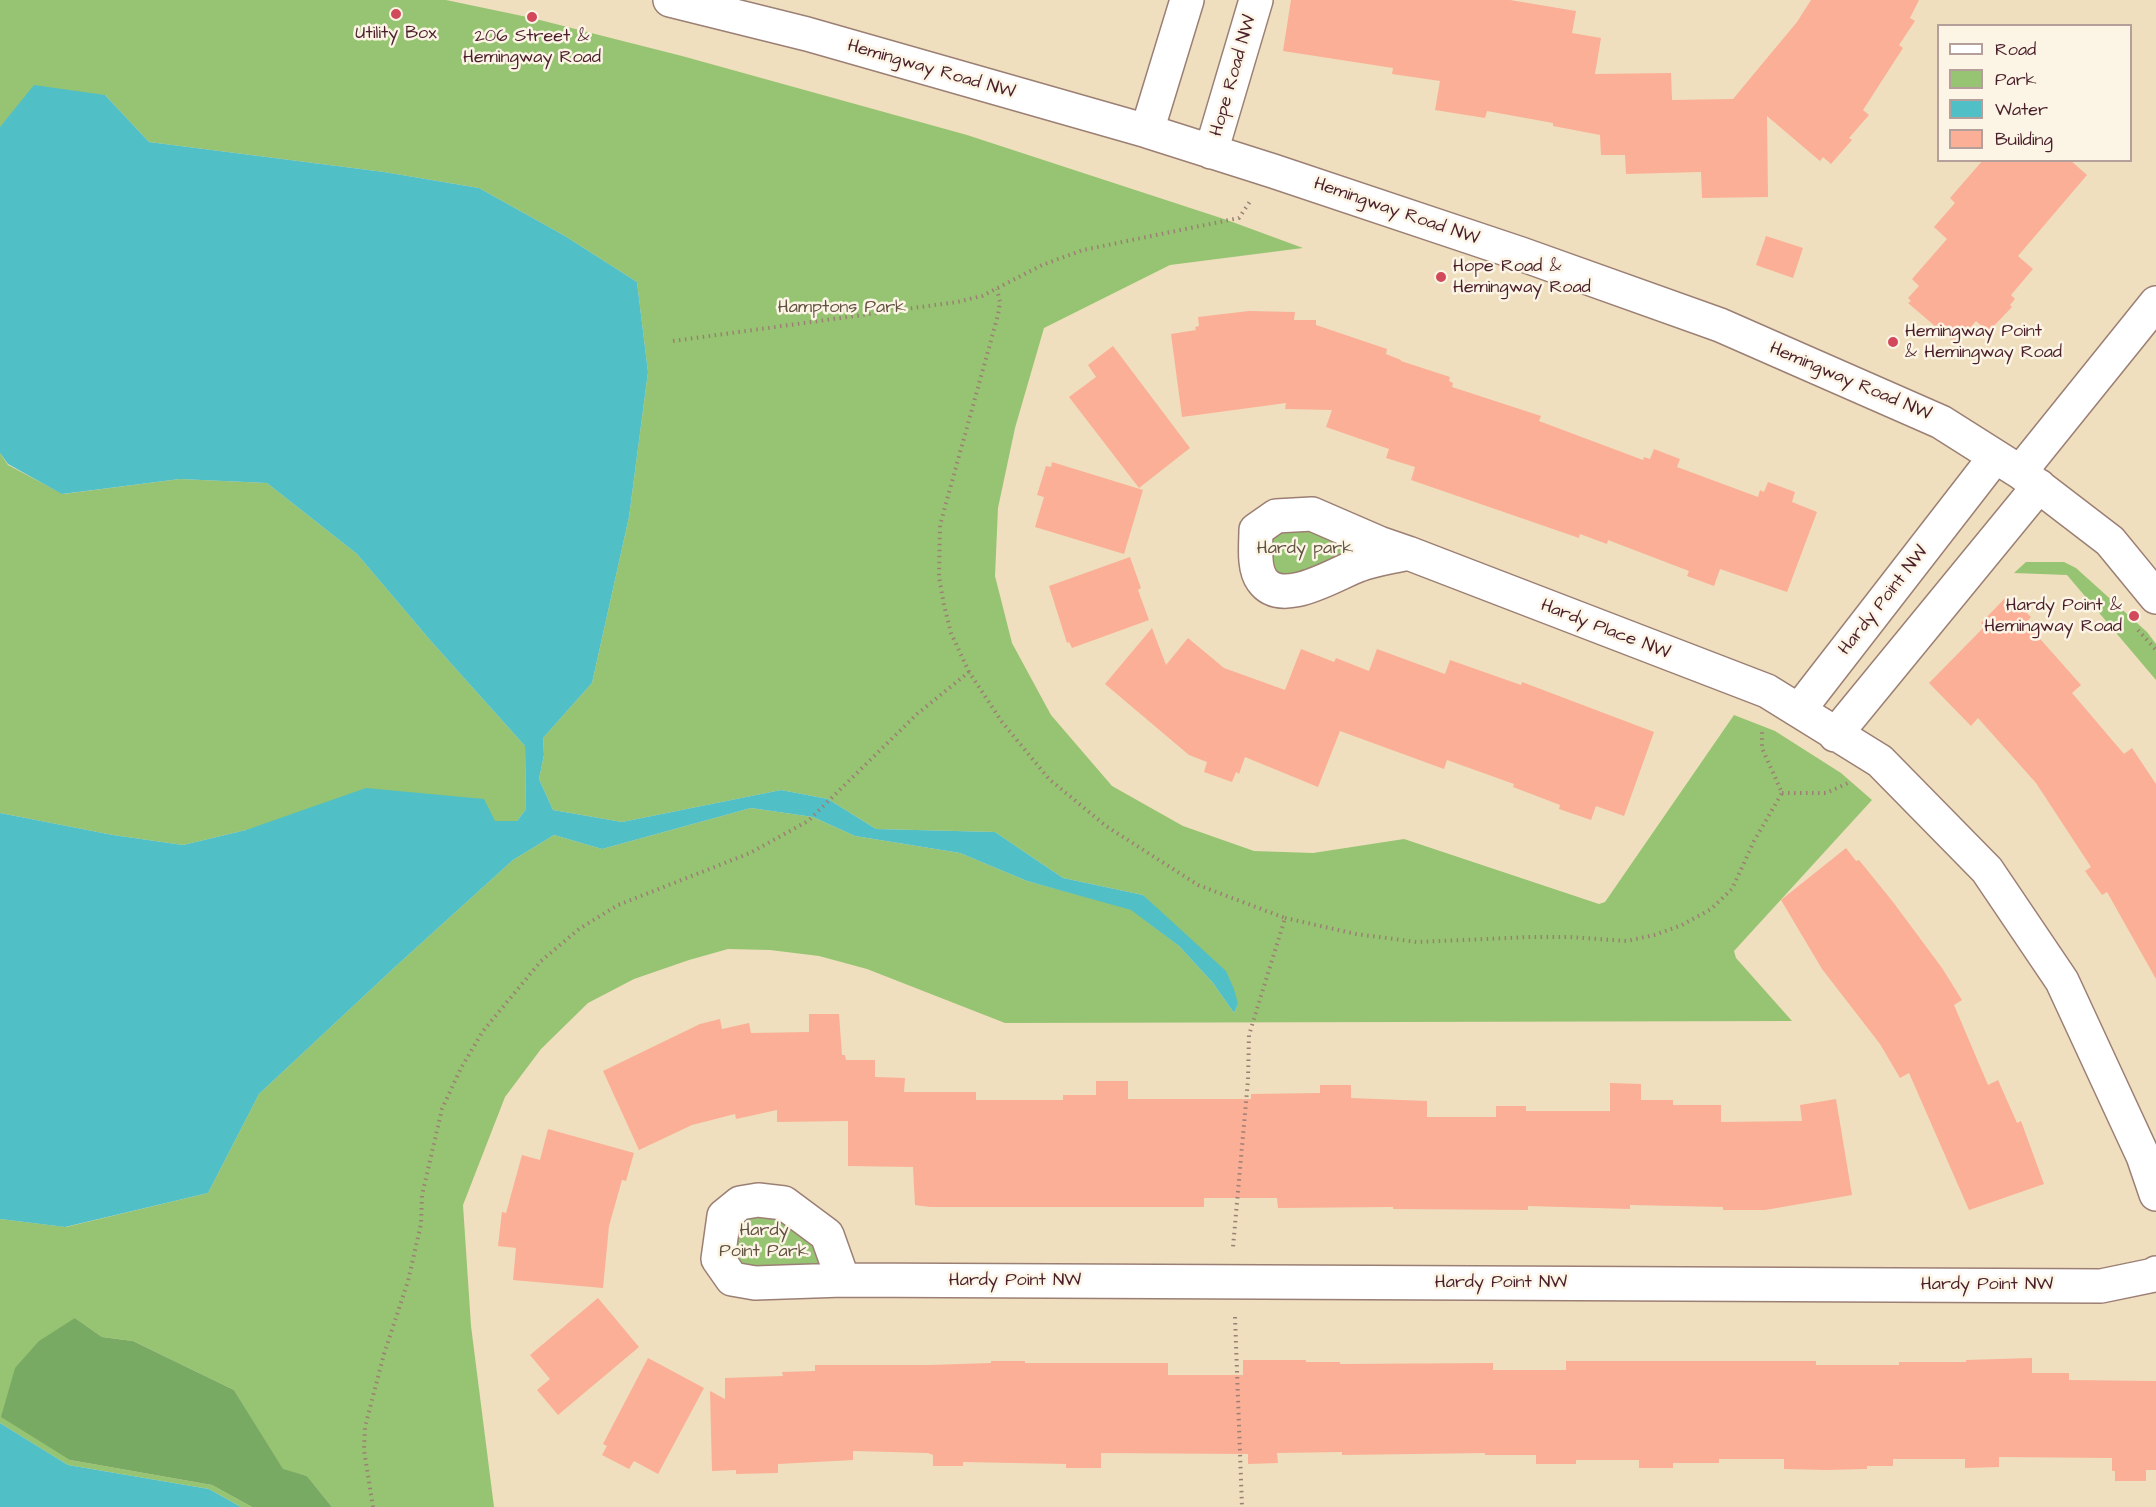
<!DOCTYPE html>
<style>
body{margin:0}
#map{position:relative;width:2156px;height:1507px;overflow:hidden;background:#efdfbe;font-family:"Architects Daughter",sans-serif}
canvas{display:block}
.legend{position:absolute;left:1937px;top:24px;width:195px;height:138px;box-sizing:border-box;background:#fcf5e5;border:2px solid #b59f9b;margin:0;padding:8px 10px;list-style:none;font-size:18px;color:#4a1f2b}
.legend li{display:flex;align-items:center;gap:12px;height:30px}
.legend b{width:30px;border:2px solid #b59f9b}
</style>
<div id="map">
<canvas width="2156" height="1507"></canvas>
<ul class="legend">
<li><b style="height:8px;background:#fff"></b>Road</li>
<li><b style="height:16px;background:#97c472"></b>Park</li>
<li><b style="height:16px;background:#51bfc6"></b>Water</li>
<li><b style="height:16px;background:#fbaf96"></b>Building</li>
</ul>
</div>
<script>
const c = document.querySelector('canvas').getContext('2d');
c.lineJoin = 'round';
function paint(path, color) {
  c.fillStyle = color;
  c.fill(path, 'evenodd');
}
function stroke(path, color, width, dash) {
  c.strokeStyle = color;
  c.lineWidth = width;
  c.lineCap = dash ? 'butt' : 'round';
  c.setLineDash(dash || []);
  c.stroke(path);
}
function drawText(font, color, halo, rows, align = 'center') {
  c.font = font + ' "Architects Daughter",sans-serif';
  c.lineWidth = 5;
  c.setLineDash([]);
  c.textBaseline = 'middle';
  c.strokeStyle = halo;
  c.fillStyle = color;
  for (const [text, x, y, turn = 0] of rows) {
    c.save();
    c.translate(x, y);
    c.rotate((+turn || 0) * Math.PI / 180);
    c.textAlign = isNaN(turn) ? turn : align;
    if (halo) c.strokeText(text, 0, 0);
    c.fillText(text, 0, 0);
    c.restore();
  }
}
const green = new Path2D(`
 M 0,0 L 446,0 L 532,18 L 682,56 L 967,135 L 1227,220 L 1303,248 L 1170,265 L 1044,328 L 1015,428 L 998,508 L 995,576 L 1012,643 L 1051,715 L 1112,786 L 1183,826 L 1254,851 L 1313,853 L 1404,839 L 1599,904 L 1605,902 L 1734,715 L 1775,731 L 1841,773 L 1872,800 L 1734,951 L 1736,958 L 1792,1021 L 1005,1023 L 867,969 L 819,956 L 770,950 L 728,949 L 689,960 L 634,979 L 588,1003 L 541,1049 L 505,1097 L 463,1205 L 471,1326 L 494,1507 L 332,1507 L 307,1476 L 283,1470 L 234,1390 L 133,1341 L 102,1337 L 75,1318 L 70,1460 L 212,1485 L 252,1507 L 241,1507 L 209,1489 L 68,1465 L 0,1423 L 0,1219 L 66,1227 L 208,1193 L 259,1094 L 395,967 L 513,860 L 554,835 L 602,849 L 751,808 L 813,817 L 855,836 L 960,853 L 1027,881 L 1131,909 L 1179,946 L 1213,983 L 1234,1013 L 1238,1004 L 1143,895 L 1063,878 L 995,832 L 876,829 L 828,799 L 781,790 L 622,822 L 553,810 L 539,779 L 544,755 L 543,738 L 592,683 L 629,517 L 648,372 L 637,282 L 565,236 L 479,188 L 384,172 L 149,142 L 105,95 L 0,127 Z
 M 0,453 L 8,465 L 63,494 L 180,479 L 267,483 L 357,554 L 430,640 L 525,746 L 526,809 L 517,821 L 246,830 L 183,845 L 113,835 L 0,813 Z
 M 1276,516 L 1379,543 L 1312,585 L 1262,580 Z
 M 2026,562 L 2064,562 L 2076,568 L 2147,632 L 2156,644 L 2156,680 L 2067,575 L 2014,573 Z
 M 772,1209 L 827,1235 L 827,1269 L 752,1273 L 730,1254 L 737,1216 Z`);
const forest = new Path2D(`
 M 75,1318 L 102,1337 L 133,1341 L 234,1390 L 283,1469 L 307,1476 L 332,1507 L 252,1507 L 212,1485 L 70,1460 L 1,1417 L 15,1368 L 39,1341 Z`);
const water = new Path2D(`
 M 34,85 L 105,95 L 149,142 L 384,172 L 479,188 L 565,236 L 637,282 L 648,372 L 629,517 L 592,683 L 543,738 L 544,755 L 539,779 L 553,810 L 622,822 L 781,790 L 828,799 L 876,829 L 995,832 L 1063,878 L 1143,895 L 1226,971 L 1234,989 L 1238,1004 L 1234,1013 L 1213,983 L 1179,946 L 1131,910 L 1027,881 L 960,853 L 855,836 L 813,817 L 751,808 L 602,849 L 554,835 L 513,860 L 395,967 L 259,1094 L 208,1193 L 65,1227 L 0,1219 L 0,813 L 113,835 L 183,845 L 246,830 L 366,788 L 484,799 L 495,821 L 517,821 L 526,809 L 525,746 L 430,640 L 357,554 L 267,483 L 180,479 L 62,494 L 8,464 L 0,453 L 0,127 Z
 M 0,1423 L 68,1465 L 209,1489 L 241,1507 L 0,1507 Z`);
const building = new Path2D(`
 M 1291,0 L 1510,0 L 1576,11 L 1572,33 L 1601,38 L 1595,74 L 1671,73 L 1672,100 L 1733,99 L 1797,22 L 1811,0 L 1919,0 L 1910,18 L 1915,21 L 1899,45 L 1903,48 L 1863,110 L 1869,115 L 1849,138 L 1852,140 L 1831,164 L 1823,157 L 1820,161 L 1767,116 L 1768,197 L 1702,198 L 1701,172 L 1626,174 L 1625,155 L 1601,155 L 1600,135 L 1553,126 L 1553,123 L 1487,111 L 1485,118 L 1435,110 L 1440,81 L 1392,74 L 1393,68 L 1283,51 Z
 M 1983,160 L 2070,160 L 2087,175 L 2018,256 L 2033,269 L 2011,295 L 2015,299 L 2010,305 L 2012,307 L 1988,332 L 1976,321 L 1956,344 L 1908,303 L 1911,301 L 1908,298 L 1919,286 L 1912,279 L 1947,239 L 1934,227 L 1955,203 L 1950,198 Z
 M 1766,236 L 1803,248 L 1793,278 L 1756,265 Z
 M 1249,311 L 1295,312 L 1294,320 L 1316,320 L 1316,325 L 1387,349 L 1386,354 L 1401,360 L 1401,361 L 1450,377 L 1449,381 L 1453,383 L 1452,387 L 1541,416 L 1539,421 L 1643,460 L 1644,457 L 1650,459 L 1654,449 L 1680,459 L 1677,467 L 1758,497 L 1760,490 L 1764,492 L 1768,482 L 1795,492 L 1792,502 L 1817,512 L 1787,592 L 1720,569 L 1714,586 L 1687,576 L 1689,571 L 1608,540 L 1607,544 L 1580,534 L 1579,538 L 1411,480 L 1415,467 L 1386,458 L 1389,449 L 1326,427 L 1332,410 L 1285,409 L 1286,403 L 1182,417 L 1171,334 L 1196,330 L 1195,327 L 1199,326 L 1198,317 Z
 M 1113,346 L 1190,448 L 1139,488 L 1069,397 L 1096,377 L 1088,365 Z
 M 1052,462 L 1143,490 L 1124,554 L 1035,527 L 1044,497 L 1037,495 L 1046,466 L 1051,467 Z
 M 1130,557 L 1141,588 L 1138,590 L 1149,620 L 1072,648 L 1069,642 L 1067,643 L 1049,586 Z
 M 2008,595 L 2031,617 L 2026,623 L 2081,685 L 2072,693 L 2124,754 L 2132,748 L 2156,784 L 2156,979 L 2107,892 L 2102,895 L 2085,871 L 2091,867 L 2036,783 L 1978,718 L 1971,726 L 1929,683 L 1985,626 L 1981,623 Z
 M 1152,628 L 1166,665 L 1188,638 L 1224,668 L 1285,690 L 1301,649 L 1334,662 L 1336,658 L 1369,671 L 1377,649 L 1445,674 L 1450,660 L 1521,685 L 1522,682 L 1654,732 L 1624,816 L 1596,806 L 1591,820 L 1559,809 L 1560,805 L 1513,787 L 1514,784 L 1447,760 L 1444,769 L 1340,731 L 1318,787 L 1245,757 L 1239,774 L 1236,772 L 1232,782 L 1204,772 L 1207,762 L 1189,755 L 1105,684 Z
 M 1846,848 L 1856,861 L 1859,860 L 1893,902 L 1942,968 L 1962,1000 L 1954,1005 L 1988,1085 L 1998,1080 L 2017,1123 L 2021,1121 L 2044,1184 L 1969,1210 L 1909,1073 L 1900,1078 L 1880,1044 L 1822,969 L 1781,900 Z
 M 809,1014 L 839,1014 L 842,1055 L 845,1055 L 846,1060 L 875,1060 L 875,1077 L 905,1078 L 904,1092 L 976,1092 L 976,1100 L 1063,1100 L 1063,1095 L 1096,1095 L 1096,1081 L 1128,1081 L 1128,1099 L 1251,1099 L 1251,1094 L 1320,1093 L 1320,1085 L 1351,1085 L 1351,1098 L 1427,1101 L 1427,1117 L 1496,1117 L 1496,1106 L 1526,1106 L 1526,1111 L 1610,1111 L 1610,1083 L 1641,1084 L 1641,1100 L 1673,1100 L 1673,1105 L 1721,1105 L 1721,1122 L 1802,1121 L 1800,1105 L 1836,1099 L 1852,1195 L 1765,1210 L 1723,1210 L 1723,1207 L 1630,1205 L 1630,1209 L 1528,1206 L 1528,1210 L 1393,1209 L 1393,1207 L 1278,1208 L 1277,1198 L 1204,1198 L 1204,1207 L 930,1207 L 915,1205 L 913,1167 L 848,1166 L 848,1121 L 777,1122 L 777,1110 L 736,1119 L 735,1114 L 692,1125 L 639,1150 L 603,1071 L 700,1024 L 720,1019 L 722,1029 L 749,1023 L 751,1033 L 809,1032 Z
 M 548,1129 L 634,1153 L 626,1181 L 622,1180 L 609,1226 L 603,1288 L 513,1280 L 516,1248 L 498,1246 L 502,1212 L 506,1213 L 522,1155 L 540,1160 Z
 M 598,1298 L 639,1347 L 558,1415 L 537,1390 L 550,1379 L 530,1355 Z
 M 648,1358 L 704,1388 L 658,1474 L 634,1461 L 629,1469 L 602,1455 L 607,1446 L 603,1444 Z
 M 2032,1358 L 2032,1373 L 2069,1373 L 2069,1380 L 2156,1381 L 2156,1470 L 2146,1470 L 2146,1481 L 2115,1481 L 2115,1471 L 2112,1471 L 2112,1458 L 1999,1457 L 1999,1467 L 1965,1468 L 1965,1459 L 1893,1459 L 1893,1466 L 1867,1466 L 1867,1469 L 1826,1470 L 1784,1469 L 1784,1459 L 1719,1459 L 1719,1463 L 1673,1463 L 1673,1468 L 1639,1468 L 1639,1460 L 1576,1460 L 1576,1464 L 1536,1464 L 1536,1455 L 1485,1455 L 1485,1453 L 1342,1455 L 1342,1452 L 1277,1453 L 1278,1463 L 1248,1464 L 1248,1454 L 1101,1453 L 1101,1468 L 1066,1468 L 1066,1464 L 963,1462 L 963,1466 L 933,1466 L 933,1455 L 928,1453 L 853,1451 L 853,1460 L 778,1464 L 778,1473 L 736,1474 L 736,1470 L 712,1471 L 710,1391 L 725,1399 L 725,1378 L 783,1376 L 782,1372 L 815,1371 L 815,1365 L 929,1365 L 991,1363 L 991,1361 L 1025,1361 L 1025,1363 L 1168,1363 L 1168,1375 L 1243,1375 L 1243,1360 L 1306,1360 L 1306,1362 L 1340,1362 L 1340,1364 L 1493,1363 L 1493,1370 L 1566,1370 L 1566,1361 L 1816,1361 L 1816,1365 L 1899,1365 L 1899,1362 L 1966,1362 L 1966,1360 Z`);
const path = new Path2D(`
 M 673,341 L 957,302 L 982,296 L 1042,265 L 1083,250 L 1239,218 L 1251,200
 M 2138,630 L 2156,650
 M 969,672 L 951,633 L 944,605 L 939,577 L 940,525 L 998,315 L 1000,302 L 997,289
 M 1782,793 L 1826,793 L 1848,783
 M 1285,918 L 1356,934 L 1417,942 L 1531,937 L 1569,937 L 1627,941 L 1654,935 L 1682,925 L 1711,909 L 1732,889 L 1754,841 L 1782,793 L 1762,748 L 1762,729
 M 1235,1317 L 1242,1507
 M 373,1507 L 364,1450 L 365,1427 L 384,1354 L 408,1281 L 421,1224 L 422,1195 L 442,1109 L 461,1068 L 483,1031 L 541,961 L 579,929 L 618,905 L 750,853 L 808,821 L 917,714 L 969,672 L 1002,722 L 1049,779 L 1106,826 L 1198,885 L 1285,918 L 1249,1035 L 1248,1080 L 1233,1247`);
const minor = new Path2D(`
 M 670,0 L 807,34 L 1147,131 L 1273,171 L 1521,254 L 1720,325 L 1941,422 L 2020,472 L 2110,541 L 2156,597
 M 1147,131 L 1187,0
 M 1211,152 L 1256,0
 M 2020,472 L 2156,303
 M 1408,553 C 1392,557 1375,559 1359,565 C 1336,573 1282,609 1262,580 C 1253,568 1256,544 1256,530 L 1276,516 L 1312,514 L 1379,543 L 1408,553 L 1767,691 L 1880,761 L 1987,870 L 2062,981 L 2143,1156 L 2156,1194
 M 1799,710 L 1995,457
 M 1835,735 L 2039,486
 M 843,1280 L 755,1283 L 732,1279 L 718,1259 L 724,1216 L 740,1203 L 758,1200 L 784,1203 L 827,1235 L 843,1280 L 2101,1286 L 2154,1275 L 2156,1273`);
const markers = [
 [396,14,6,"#d1495b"],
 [532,17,6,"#d1495b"],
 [1441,277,6,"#d1495b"],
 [1893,342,6,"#d1495b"],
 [2134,616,6,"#d1495b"]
];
const poiNames = [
 ["Utility Box",396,34],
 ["206 Street &",532,37],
 ["Hemingway Road",532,58],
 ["Hope Road &",1453,267,"left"],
 ["Hemingway Road",1453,288,"left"],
 ["Hemingway Point",1905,332,"left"],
 ["& Hemingway Road",1905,353,"left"],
 ["Hardy Point &",2122,606,"right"],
 ["Hemingway Road",2122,627,"right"]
];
const streetNames = [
 ["Hemingway Road NW",931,70,16],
 ["Hope Road NW",1234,76,-74],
 ["Hemingway Road NW",1396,212,19],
 ["Hemingway Road NW",1850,382,23],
 ["Hardy Point NW",1884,601,-52],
 ["Hardy Place NW",1605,630,21],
 ["Hardy Point NW",1015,1281],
 ["Hardy Point NW",1501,1283],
 ["Hardy Point NW",1987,1285]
];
const parkNames = [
 ["Hamptons Park",842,308],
 ["Hardy park",1305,549],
 ["Hardy",764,1231],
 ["Point Park",764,1252]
];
paint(green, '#97c472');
paint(forest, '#79aa64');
paint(water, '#51bfc6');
paint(building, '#fbaf96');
stroke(minor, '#9c7f74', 36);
stroke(path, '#9c7f74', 4, [1.5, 4.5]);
stroke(minor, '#fff', 33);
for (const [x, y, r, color] of markers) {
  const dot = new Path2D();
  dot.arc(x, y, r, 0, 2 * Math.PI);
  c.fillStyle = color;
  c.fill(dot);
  stroke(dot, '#fcf5e5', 2);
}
drawText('18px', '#4a1f2b', '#fcf5e5', poiNames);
drawText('18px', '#4a1f2b', '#fcf5e5', streetNames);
drawText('18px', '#615140', '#fcf5e5', parkNames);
</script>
